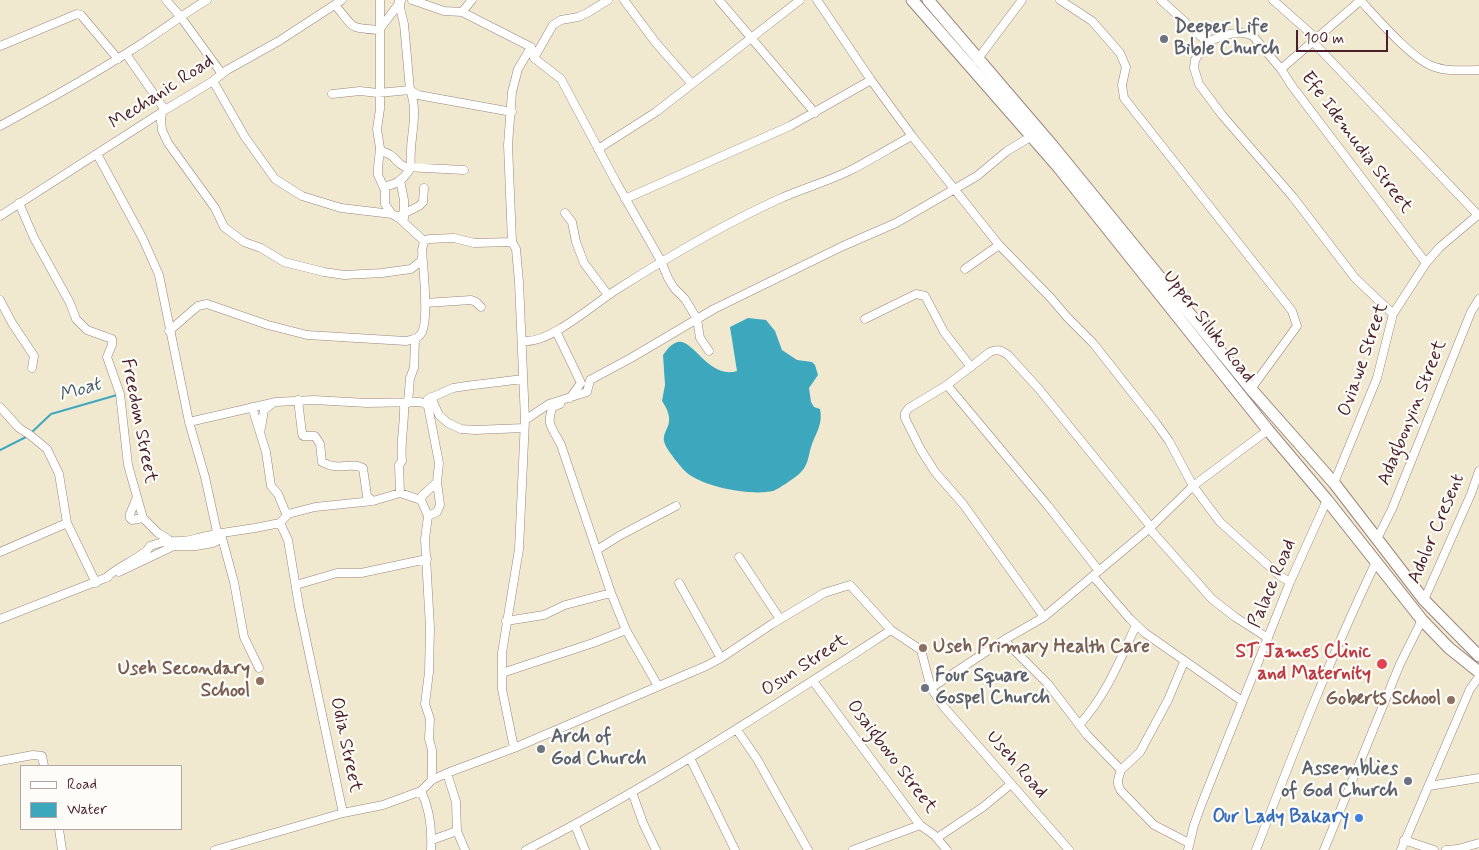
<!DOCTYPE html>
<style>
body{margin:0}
#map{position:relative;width:1479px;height:850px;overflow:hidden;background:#f0e9cf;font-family:Mynerve,sans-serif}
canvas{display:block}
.legend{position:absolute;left:20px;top:765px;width:162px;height:65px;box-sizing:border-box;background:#fdfcf7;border:1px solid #b5a4a5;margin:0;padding:6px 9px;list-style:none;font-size:15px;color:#4a1f2b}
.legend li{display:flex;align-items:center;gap:10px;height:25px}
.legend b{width:25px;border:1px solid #b5a4a5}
.scale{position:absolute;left:1296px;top:30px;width:92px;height:22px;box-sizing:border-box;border:2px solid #4a1f2b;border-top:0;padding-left:6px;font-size:15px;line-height:18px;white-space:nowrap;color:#4a1f2b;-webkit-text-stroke:4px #fdfcf7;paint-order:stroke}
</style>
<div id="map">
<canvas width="1479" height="850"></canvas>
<ul class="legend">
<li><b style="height:6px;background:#fff"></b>Road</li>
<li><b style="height:14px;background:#3da8bd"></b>Water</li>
</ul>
<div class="scale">100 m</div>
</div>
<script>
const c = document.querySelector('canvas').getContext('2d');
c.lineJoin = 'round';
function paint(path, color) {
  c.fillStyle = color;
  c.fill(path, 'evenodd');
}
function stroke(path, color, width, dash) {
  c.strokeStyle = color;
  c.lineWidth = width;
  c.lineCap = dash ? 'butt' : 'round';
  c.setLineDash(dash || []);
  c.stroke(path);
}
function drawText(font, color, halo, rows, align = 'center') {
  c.font = font + ' Mynerve,sans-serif';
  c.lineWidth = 4.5;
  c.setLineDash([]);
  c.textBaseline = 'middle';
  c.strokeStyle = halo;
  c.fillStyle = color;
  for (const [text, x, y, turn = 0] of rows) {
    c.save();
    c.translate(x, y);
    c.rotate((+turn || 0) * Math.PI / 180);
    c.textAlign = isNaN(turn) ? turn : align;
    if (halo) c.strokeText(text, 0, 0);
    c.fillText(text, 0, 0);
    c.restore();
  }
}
const water = new Path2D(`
 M 748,318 L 766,320 L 775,331 L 782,350 L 797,360 L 812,362 L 815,365 L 818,375 L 809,388 L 811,402 L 814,407 L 820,409 C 823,423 817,431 812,444 C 808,455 809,464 801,472 C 798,476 777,490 773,491 C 751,496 701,487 685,471 C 680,466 667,450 665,444 C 661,436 668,429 669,422 C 670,414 666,407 662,401 L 665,385 L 663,355 C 666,351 670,345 675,343 C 692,334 707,380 737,371 L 730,327 Z`);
const stream = new Path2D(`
 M 32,432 L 51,414 L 117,395
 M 0,450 L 26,437`);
const minor = new Path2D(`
 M 166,0 L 180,16 L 222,74
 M 380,0 L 380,109 L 377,129 L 380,148 L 378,168 L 378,175 L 385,190 L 385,204 L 391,213
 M 412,0 L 444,11 L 462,12 L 472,0
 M 624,0 L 656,43 L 692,84
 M 719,0 L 815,113
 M 817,0 L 871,80 L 912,136 L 999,245 L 1050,297 L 1067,317 L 1093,343 L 1156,423 L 1169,441 L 1193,486 L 1220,522 L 1280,576 L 1290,582
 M 1060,0 L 1092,21 L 1120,53 L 1126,67 L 1122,85 L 1124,98 L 1292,311 L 1297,326 L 1251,389
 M 1161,0 L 1207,42 C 1221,37 1238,28 1253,36 L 1281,69 L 1292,86 L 1426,263
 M 1273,0 L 1317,39
 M 1360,0 C 1376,17 1411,58 1432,66 C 1446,72 1464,70 1479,70
 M 335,5 C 355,28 347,28 379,30 L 398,5 L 399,1
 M 462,12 L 531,47 L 534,58 L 561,79 L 616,182 L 661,261 L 668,278 L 674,288 L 685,299 L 697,319 L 700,338 L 709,351
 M 1207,42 L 1195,60 L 1194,68 L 1199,84 L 1222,115 L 1293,197 L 1355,278 L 1393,314
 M 1313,42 L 1477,214
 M 0,46 L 77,14 L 81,15 L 118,59
 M 126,54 L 165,110
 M 534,58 L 553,25 L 561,20 L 578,17 L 587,13 L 608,0
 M 977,60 L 1022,0
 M 1281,69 L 1361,0
 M 213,81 L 245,137 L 275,179 L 302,196 L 341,208 L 392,214 L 399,218 L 424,241
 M 332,94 L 360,91 L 378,93 L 410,90 L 418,95 L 512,112
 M 162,112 L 161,121 L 162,130 L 168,143 L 215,208 L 224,227 L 244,242 L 261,248 L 284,262 L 324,272 L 344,275 L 382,273 L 411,269 L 421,261 L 422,257
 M 0,126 C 44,102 88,78 130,51 C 156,35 180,16 207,0
 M 598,149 L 656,112 L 800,0
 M 380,151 C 397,155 393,161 405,167 L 464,170
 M 97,154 L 143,239 L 159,275 L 189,422 L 205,477 L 217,532 L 222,538 L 234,582 L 244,637 L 259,668
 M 400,180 L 404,200 L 404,218
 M 383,186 C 396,186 405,178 411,167 C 408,141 420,115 410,90 L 404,24 L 400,8 L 401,0
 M 625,199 L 790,126 L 871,80
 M 19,203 L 34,238 L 70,303 L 76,319 L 87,330 L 112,339 L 112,345 L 107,357 L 120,394 L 128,465 L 143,518 L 158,533 L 168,539 L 174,546
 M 565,213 L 572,222 L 576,242 L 584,263 L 608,295
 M 0,216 L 165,110 L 213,81 L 227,70 L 279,41 L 342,0
 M 397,217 L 419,206 L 423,202 L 424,188
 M 965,269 L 999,245
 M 0,300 L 12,323 L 34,356 L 32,368
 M 425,303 L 471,300 L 476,302 L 481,307
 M 865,319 L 916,294 L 925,296 L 944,332 L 971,367
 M 169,331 L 198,306 L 207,304 L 268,325 L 307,335 L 406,341 C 411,340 417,339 420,335 C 430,326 423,266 422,250 L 424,241 L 429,239 L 454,238 L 474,243 L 512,242
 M 556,331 L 581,383 L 570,398
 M 522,343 L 525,341 C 550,343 594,304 616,290 C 668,257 722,225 779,199 C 802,189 826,182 849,171 C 871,160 891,147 912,136
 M 947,385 L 1048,506 L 1099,571
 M 431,397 L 439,415 L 448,423 L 461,429 L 475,430 L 524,428
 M 428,399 L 453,388 L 466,386 L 523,379
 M 298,400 L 302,433 L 303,436 L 315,436 L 320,444 L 322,462 C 340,472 350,461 363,468 L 367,496 L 373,501
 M 408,403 L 410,378 L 414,368 L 415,339
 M 560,404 L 553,407 C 545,425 553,428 561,445 L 611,593 L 626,630 L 658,686
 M 0,407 L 19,428 L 30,435 L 47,449 L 59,474 L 67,523 L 96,583
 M 252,407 L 266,452 L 271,486 L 278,494 L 285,511 L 288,514
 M 525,420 L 549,404 L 587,392 L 590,380 L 631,358 L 714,309 L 843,246 L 896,223 L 977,176 L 1007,151 L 1032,136
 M 189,422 L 276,402 L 314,400 L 367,403 L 419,402 L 424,403 L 428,406 L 439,463 L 437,482 L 422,496 L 421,500 L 428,516 L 425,539 L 430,628 L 429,672 L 425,704 L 430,719 L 429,739 L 432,750 L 432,780
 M 261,428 L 264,410 L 272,404
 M 1334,483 L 1377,378 L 1393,314 L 1426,263 L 1440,247 L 1479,214
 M 400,493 L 399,465 L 402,461 C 400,440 405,424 404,403
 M 137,497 L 130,514 L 130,518 L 132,520 L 143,518
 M 428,516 L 437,512 L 440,505 L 437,482
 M 280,523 L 288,514 L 315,507 L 373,501 L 400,493 L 421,500
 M 1149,528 L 1212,599 L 1235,617 L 1268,638
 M 1377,539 L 1392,509 L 1471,312 L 1479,299
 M 597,550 L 619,536 L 676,506
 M 0,552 L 67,523
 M 739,557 L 780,619
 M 119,572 L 174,546 L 196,546 L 213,543 L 222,538
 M 1093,576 L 1130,619 L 1145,633 L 1242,701
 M 106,578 C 115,568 148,554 150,546 C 163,541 169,541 183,541 C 190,541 199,537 207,536 C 213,536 216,531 222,533 L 255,528 L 280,523 L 288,540 L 299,606 L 343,813
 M 679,583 L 721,658
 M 296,585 L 337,573 L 361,573 L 427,559
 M 1424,600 L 1471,494 L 1479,471
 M 1044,617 L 963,504 L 935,472 L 921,450 L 905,418 L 905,413 L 909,408 L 947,385 L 990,352 C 998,349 1001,350 1008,355 L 1039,389 L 1151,527
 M 0,619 L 108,577
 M 506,621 L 544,615 L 565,605 L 611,593
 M 1004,640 L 1044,617 L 1151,527 L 1193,486 L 1268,430
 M 502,673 L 593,643 L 626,630
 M 813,681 L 920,825 L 934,835 L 947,850
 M 931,688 L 1004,640 L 1048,684 L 1087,735 L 1121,770 L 1140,752 L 1168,700 L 1184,662
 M 1079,725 C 1106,696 1120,660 1136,625
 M 737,730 L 757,759 L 808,850
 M 514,748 L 502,689 L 502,653 L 519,549 L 525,420 L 519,282 L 516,249 L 512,242 L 508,145 L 512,92 L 518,69 L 531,47
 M 690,758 L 735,850
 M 0,761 L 33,755 L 42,756 L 44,766
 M 1121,770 C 1118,779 1116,783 1121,791 L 1154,825 L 1189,843
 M 447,773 L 456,802 L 457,831 L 465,850
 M 1429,786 L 1479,778
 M 421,791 C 430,809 432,830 431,850
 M 632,792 L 643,823 L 656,850
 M 575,825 L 585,850
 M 59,829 L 62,850
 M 937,838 L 983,807 L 1011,784
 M 432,840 L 457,831
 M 1404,840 L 1434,850
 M 215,850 L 343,813 L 383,805 L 421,791 L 432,780 L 447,773 L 514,748 L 706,666 L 721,658 L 772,624 L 824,593 L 850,585 L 891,630 L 921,650 L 931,688 L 943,706 L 1069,850
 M 526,850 C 653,785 772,707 891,630
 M 853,850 L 920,825
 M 1188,850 L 1194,825 L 1202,803 L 1290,582 L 1327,500
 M 1256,850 C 1293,753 1331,656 1376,562
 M 1324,850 L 1400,664 L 1422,620
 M 1401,850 L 1470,689 L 1479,677
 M 1446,850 L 1458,849 L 1479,843`);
const primary = new Path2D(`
 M 912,0 L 1059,168 L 1268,430 L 1327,500 L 1422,620 L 1449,648 L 1479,672
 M 928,0 L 1052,145 L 1251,389 L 1334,483 L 1424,600 L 1479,656`);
const markers = [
 [1164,39,5,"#6b7280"],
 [923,648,5,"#8d6e63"],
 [1382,664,6,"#e0444e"],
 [260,681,5,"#8d6e63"],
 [925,688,5,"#6b7280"],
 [1451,700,5,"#8d6e63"],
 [541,749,5,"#6b7280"],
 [1408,781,5,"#6b7280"],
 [1359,818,5,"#3f7fe0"]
];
const worshipNames = [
 ["Deeper Life",1174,28],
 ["Bible Church",1174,50],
 ["Four Square",935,677],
 ["Gospel Church",935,699],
 ["Arch of",551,738],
 ["God Church",551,760],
 ["Assemblies",1398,770,"right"],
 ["of God Church",1398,792,"right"]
];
const streetNames = [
 ["Mechanic Road",162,93,-33],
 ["Efe Idemudia Street",1356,143,53],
 ["Upper Siluko Road",1208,327,52],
 ["Oviawe Street",1364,360,-71],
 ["Adagbonyin Street",1413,413,-68],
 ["Freedom Street",138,421,79],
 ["Adolor Cresent",1437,529,-67],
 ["Palace Road",1273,584,-67],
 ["Osun Street",805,666,-33],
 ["Odia Street",345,745,78],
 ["Osaigbovo Street",891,757,53],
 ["Useh Road",1016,765,49]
];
const educationNames = [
 ["Useh Primary Health Care",933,648,"left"],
 ["Useh Secondary",250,670],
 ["School",250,692],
 ["Goberts School",1441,700]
];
const healthNames = [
 ["ST James Clinic",1371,653],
 ["and Maternity",1371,675]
];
const shopNames = [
 ["Our Lady Bakary",1349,818]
];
const waterNames = [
 ["Moat",80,391,-17]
];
paint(water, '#3da8bd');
stroke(stream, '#3da8bd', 2);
stroke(minor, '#9d847d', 9);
stroke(primary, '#9d847d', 13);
stroke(minor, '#fff', 8);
stroke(primary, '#fff', 11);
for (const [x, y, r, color] of markers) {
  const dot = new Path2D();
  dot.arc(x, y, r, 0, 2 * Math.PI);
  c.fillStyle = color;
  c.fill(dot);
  stroke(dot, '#fdfcf7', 2);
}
drawText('bold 19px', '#5b616d', '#fdfcf7', worshipNames, 'left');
drawText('19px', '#4a1f2b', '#fdfcf7', streetNames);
drawText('bold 19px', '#785e54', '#fdfcf7', educationNames, 'right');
drawText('bold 19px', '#be3a42', '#fdfcf7', healthNames, 'right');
drawText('bold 19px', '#366cbe', '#fdfcf7', shopNames, 'right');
drawText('italic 20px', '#445d6d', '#fdfcf7', waterNames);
</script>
